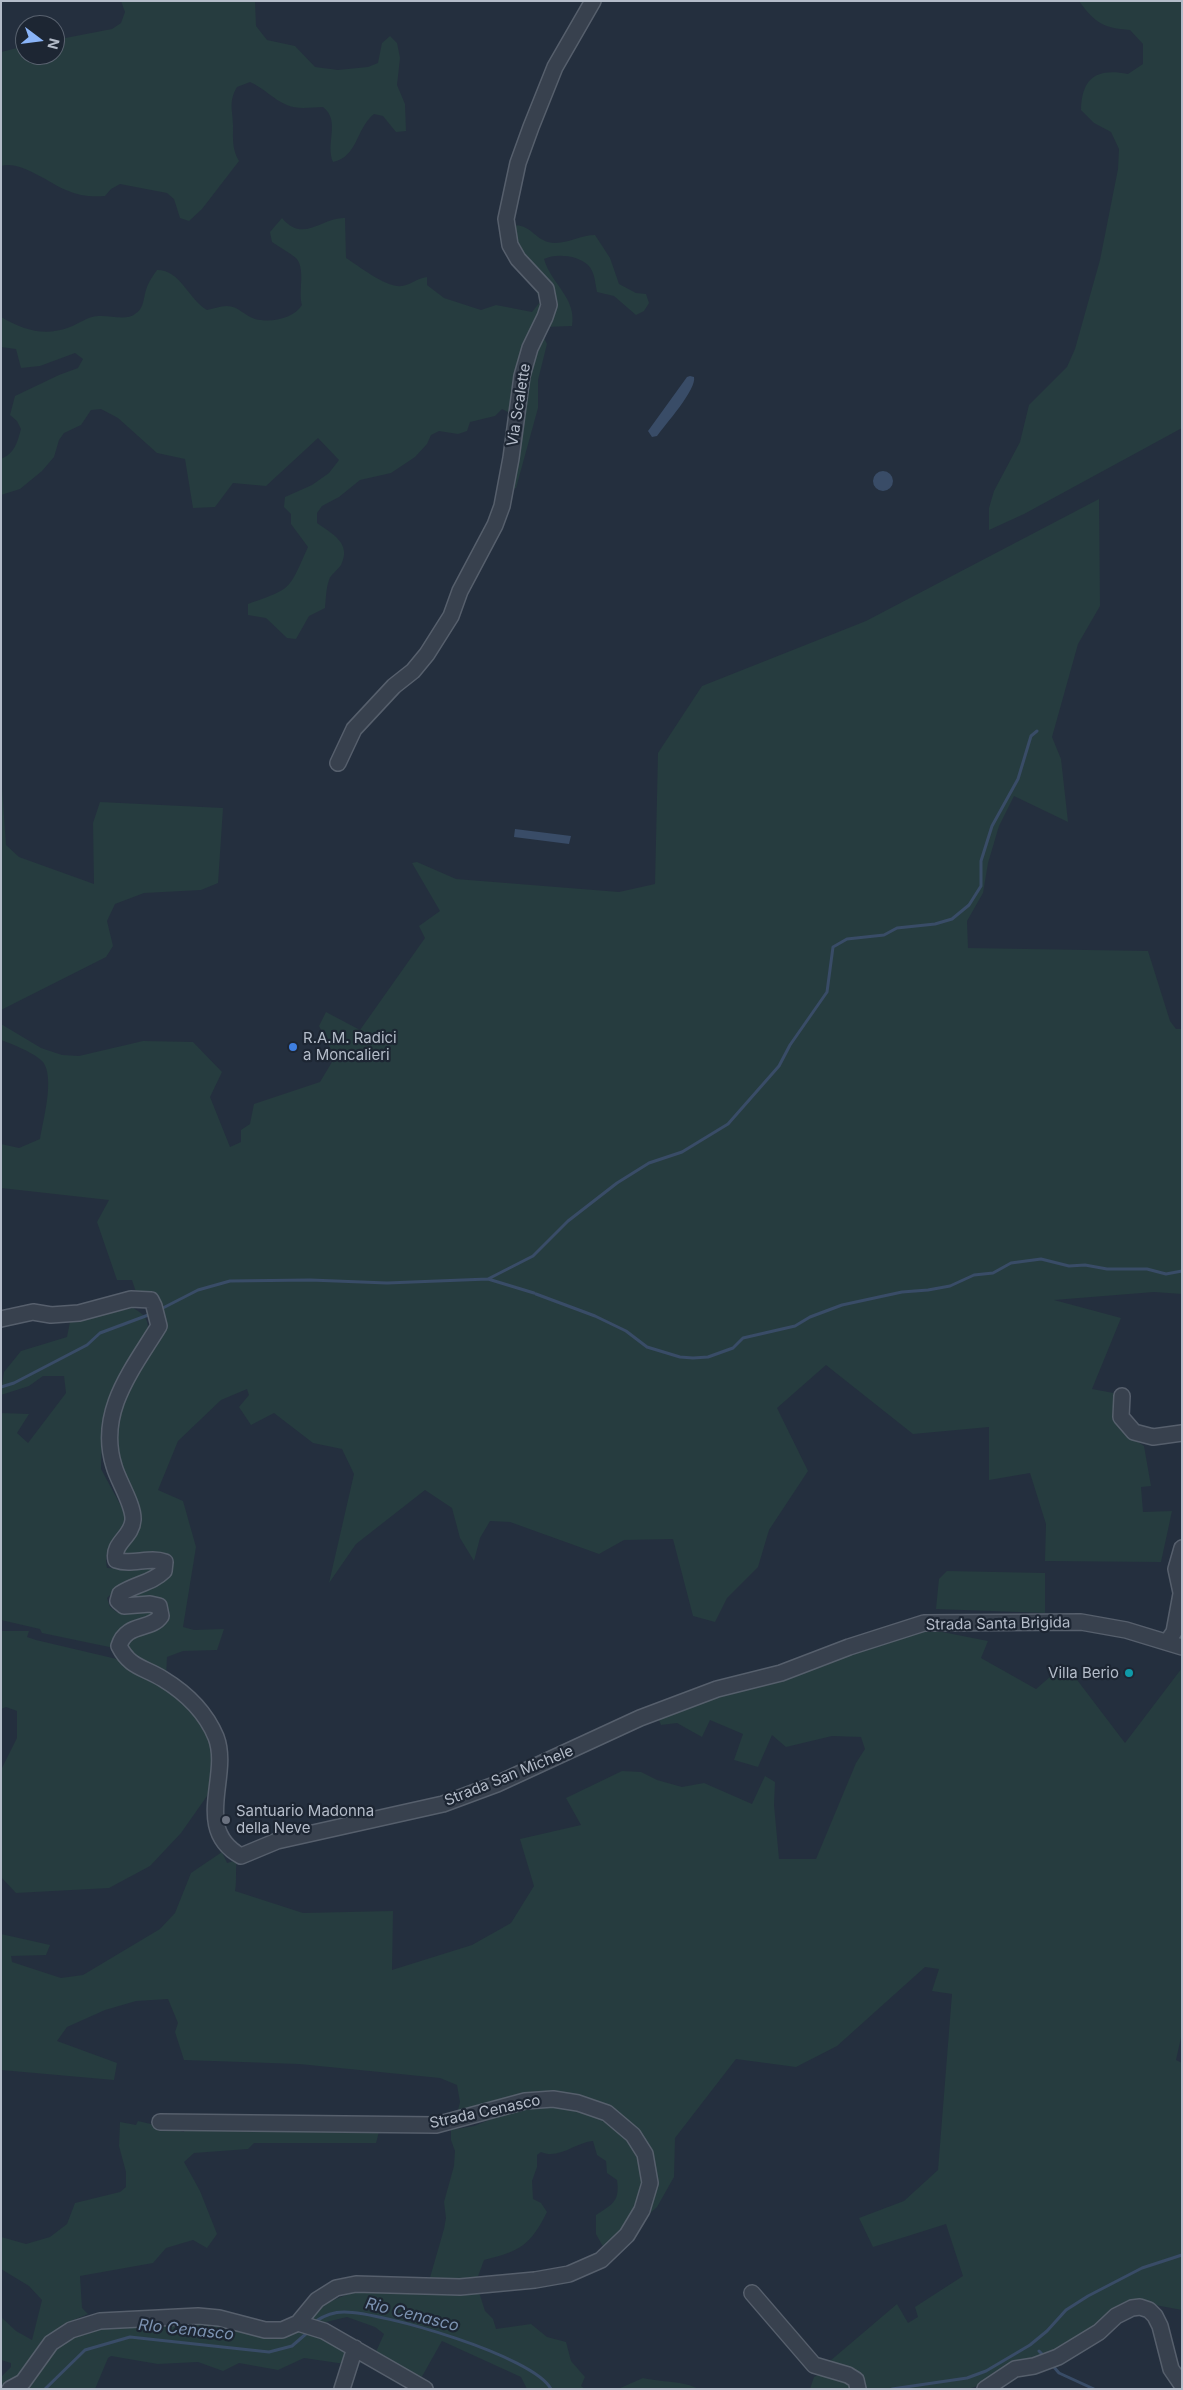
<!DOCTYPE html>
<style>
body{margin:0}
#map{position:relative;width:1183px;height:2390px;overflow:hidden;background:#242f3e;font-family:Inter,sans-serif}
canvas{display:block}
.frame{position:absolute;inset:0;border:2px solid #b4bcc9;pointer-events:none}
.north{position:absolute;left:15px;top:15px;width:50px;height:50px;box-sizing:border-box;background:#1d2633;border:1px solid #59626f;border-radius:50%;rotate:105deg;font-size:14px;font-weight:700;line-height:20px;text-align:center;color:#b4bcc9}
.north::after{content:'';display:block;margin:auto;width:18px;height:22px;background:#8ab4f8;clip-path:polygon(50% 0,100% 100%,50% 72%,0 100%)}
</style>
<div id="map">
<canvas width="1183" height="2390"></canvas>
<div class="frame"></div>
<div class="north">N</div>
</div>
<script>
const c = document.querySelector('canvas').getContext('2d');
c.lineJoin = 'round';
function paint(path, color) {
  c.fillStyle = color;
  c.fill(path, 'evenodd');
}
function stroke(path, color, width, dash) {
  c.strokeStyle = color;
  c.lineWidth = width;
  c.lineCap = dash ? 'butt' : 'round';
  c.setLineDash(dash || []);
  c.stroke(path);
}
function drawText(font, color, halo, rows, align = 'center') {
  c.font = font + ' Inter,sans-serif';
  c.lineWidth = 4.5;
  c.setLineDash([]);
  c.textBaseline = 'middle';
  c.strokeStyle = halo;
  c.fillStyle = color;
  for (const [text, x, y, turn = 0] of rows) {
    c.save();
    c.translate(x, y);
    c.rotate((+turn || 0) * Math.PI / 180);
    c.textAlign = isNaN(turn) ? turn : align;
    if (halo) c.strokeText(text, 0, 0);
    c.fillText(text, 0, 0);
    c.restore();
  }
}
const green = new Path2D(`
 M 121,1 L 255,1 L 256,26 L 267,40 L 295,46 L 315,67 L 338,70 L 368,67 L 378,63 L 382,43 L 390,36 L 397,43 L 400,58 L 397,85 L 405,104 L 406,131 L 396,132 L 383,116 L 374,114 C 356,128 358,157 333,162 C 325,143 341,121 323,107 C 312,107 298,110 287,105 C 274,100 264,88 250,82 L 237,87 C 228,102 233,111 233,126 C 233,140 232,149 239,161 L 202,209 L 189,221 L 180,218 L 174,199 L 167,193 L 120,184 L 111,189 L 105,196 C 91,197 79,196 66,190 C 49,183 20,160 1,166 L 1,52 L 25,46 L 25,55 L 55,55 L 55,40 L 112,29 L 121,23 L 125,12 Z
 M 1079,1 L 1182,1 L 1182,428 L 1024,514 L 989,530 L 989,508 L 994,491 L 1020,442 L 1029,405 L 1067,367 L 1075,349 L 1100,260 L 1118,169 L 1119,149 L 1111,132 L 1094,123 L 1081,110 C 1082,77 1097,68 1128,74 L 1143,64 L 1143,44 L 1130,30 C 1103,28 1095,23 1079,1 Z
 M 282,218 C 303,244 322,217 345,218 L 346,258 C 359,266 386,288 402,286 C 411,285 417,278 427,277 L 427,285 L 444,298 L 481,310 L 496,305 L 532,312 L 540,302 L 534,284 L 511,234 L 513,225 C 531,225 534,238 548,242 C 564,246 579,235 595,235 L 610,258 L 619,284 L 636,293 L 646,294 L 649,303 L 644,311 L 636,315 L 614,296 L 597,292 C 595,283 595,272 588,265 C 578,255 555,253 544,259 C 551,284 577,298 572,326 L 545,327 L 543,336 L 547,344 L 538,380 L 538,408 L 516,488 L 507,490 L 510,413 L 502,409 L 495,416 L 470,422 L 467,431 L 458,434 L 439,431 L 431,435 L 427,444 L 415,457 L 391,473 L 360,480 L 339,497 L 322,506 L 317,513 L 317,523 C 332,534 352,543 341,565 C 338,570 331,574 329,580 C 326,588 326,599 325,608 L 309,616 L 296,639 L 287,638 L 266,618 L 248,615 L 248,604 C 293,588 288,591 308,547 L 291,524 L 291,514 L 284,507 L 285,497 L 312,485 L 329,473 L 339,460 L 318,438 L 266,486 L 233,483 L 215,507 L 193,508 L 185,459 L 157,453 L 118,418 L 101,409 L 91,410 L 81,425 L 64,433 L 59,440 L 54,457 L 42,471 L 20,489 L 1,495 L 1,459 C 15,453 17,443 21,429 L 17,421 L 10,415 L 15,396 L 59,375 L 78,368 L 83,359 L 75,353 L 40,366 L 21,368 L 16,349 L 1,347 L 1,317 C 24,330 44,337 70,327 C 80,323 87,317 98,316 C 110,315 126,321 135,314 C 145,308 143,297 147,287 C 149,281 153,276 157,270 C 181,270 188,299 207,310 C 213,309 220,306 227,306 C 238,306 245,316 255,319 C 271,323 293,319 302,305 C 298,291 306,269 296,258 C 289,252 279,247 272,242 L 270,232 Z
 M 1099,499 L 1100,606 L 1078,644 L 1052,737 L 1061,759 L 1068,822 L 1014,796 L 999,826 L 988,863 L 983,893 L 967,921 L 968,948 L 1148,951 L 1170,1021 L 1176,1029 L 1182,1029 L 1182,1294 L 1154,1292 L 1054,1300 L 1121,1318 L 1092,1389 L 1119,1394 C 1113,1423 1122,1431 1144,1446 L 1151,1486 L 1141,1487 L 1143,1512 L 1172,1511 L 1161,1562 L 1045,1561 L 1046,1524 L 1030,1473 L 989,1480 L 989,1427 L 913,1434 L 826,1365 L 777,1408 L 808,1471 L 769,1530 L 758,1567 L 727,1598 L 715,1622 L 693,1616 L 673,1539 L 624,1540 L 599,1554 L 510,1522 L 490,1521 L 480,1538 L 474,1561 L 460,1538 L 452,1508 L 425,1490 L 356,1544 L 329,1583 L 354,1474 L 342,1449 L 313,1443 L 274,1413 L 251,1425 L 239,1407 L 249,1395 L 247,1389 L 221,1400 L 178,1441 L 158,1490 L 183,1501 L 196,1547 L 183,1627 L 194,1630 L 224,1629 L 217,1650 L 183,1651 L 167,1657 L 166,1676 L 129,1653 L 127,1642 L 160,1625 L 168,1614 L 166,1601 L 152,1597 L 124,1598 L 141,1587 L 162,1583 L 173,1569 L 166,1556 L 124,1555 L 119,1553 L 131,1538 L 117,1463 L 114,1415 L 156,1336 L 151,1308 L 137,1295 L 132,1280 L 117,1280 L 97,1222 L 109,1200 L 1,1188 L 1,1144 L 19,1148 L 40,1139 C 43,1120 55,1078 43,1062 C 35,1053 12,1044 1,1040 L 1,1024 L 41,1048 L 62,1055 L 79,1056 L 143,1041 L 193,1042 L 222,1072 L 210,1097 L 230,1147 L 241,1142 L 241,1130 L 250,1124 L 254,1104 L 320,1082 L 335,1057 L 319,1026 L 326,1012 L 360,1030 L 425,938 L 419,926 L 440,911 L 412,863 L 417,862 L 456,879 L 619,892 L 655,884 L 658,753 L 702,686 L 866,621 Z
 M 1,773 L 6,845 L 19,857 L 94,884 L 93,823 L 100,802 L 223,808 L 218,883 L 201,890 L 144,893 L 115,904 L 107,921 L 113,946 L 106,957 L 1,1010 Z
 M 133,1308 C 144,1314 149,1319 148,1333 L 108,1405 L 102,1433 L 101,1469 L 128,1519 C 126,1524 125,1531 121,1535 C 110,1546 104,1550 107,1568 C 124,1570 138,1565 155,1567 L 158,1571 L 115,1590 L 107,1598 L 110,1607 L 118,1613 L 136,1610 L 154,1611 L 156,1615 L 114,1648 L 42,1633 L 40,1629 L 1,1620 L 1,1413 L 29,1414 L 17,1433 L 28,1443 L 66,1393 L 64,1376 L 43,1376 L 29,1386 L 1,1395 L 1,1392 L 4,1372 L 21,1351 L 67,1337 L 70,1322 Z
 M 947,1571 L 1045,1573 L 1045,1613 L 936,1609 L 939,1579 Z
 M 927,1629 L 988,1641 L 981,1658 L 1036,1689 L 1065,1664 L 1125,1743 L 1182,1668 L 1182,2033 L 1176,2060 L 1182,2063 L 1182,2310 L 1144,2303 L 1080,2340 L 975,2387 L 967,2389 L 861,2389 L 823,2367 L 897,2304 L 908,2323 L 918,2317 L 915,2307 L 963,2276 L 946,2224 L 873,2247 L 859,2218 L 904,2201 L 938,2170 L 952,1994 L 932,1991 L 939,1969 L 925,1967 L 837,2046 L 796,2067 L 736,2059 L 675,2138 L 674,2177 L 657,2207 L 645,2218 L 649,2152 L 579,2099 L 456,2118 L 460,2102 L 457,2085 L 440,2078 L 299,2064 L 184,2060 L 175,2032 L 178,2023 L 168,1999 L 136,2001 L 105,2010 L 67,2027 L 57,2041 L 117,2063 L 114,2080 L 1,2070 L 1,1934 L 50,1945 L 46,1955 L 11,1956 L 12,1962 L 61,1978 L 83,1975 L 160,1929 L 175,1913 L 191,1873 L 222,1852 L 227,1863 L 237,1860 C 235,1871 237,1880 235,1891 L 303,1913 L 393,1911 L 392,1970 L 472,1945 L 511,1923 L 534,1886 L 520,1839 L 581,1825 L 566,1798 L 622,1771 L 641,1772 L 657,1780 L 682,1787 L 704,1783 L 752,1804 L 765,1776 L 775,1782 L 774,1805 L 779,1859 L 816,1859 L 856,1763 L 865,1749 L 861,1737 L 832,1736 L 786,1747 L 772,1735 L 758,1767 L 734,1760 L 743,1734 L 710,1720 L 702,1737 L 677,1723 L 661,1725 L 658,1718 L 721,1695 Z
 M 1,1631 L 29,1631 L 27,1637 L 36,1640 L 121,1660 L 161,1682 L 202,1719 L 215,1752 L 214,1774 L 207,1796 L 181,1833 L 150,1866 L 109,1888 L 16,1893 L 1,1877 L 1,1770 L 17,1738 L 17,1711 L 6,1707 L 1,1709 Z
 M 553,2103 L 606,2118 L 639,2149 L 644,2189 L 634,2215 L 606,2252 L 596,2234 L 596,2215 C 613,2204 620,2201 617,2180 L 607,2173 L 606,2161 L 597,2155 L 593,2141 C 576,2142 559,2160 541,2152 L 537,2155 L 537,2167 L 532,2181 L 533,2199 L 541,2203 L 547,2212 C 530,2246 520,2251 484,2260 L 476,2282 L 429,2281 L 444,2229 L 446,2218 L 444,2202 L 454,2166 L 455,2151 L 451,2140 L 451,2130 L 474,2126 L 515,2110 Z
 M 138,2121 L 184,2132 L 186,2127 L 380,2128 L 376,2143 L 254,2143 L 248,2149 L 194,2153 L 184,2162 L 200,2191 L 217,2234 L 207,2248 L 193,2240 L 166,2248 L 153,2263 L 80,2276 L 82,2308 L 88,2314 C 79,2318 67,2322 60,2328 C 40,2344 28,2381 1,2385 L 1,2377 L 11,2367 L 11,2363 L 1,2360 L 1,2317 L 16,2331 L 32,2340 L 42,2300 L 29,2286 L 1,2269 L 1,2237 L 26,2244 L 50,2237 L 67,2224 L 75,2203 L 120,2192 L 126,2187 L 126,2172 L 119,2146 L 120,2122 L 136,2125 Z
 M 367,2289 L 478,2289 L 485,2311 L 493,2319 L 496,2329 L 531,2324 L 547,2337 L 566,2342 L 571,2361 L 585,2377 L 581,2386 L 585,2389 L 527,2389 L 521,2377 L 442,2341 L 420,2380 L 375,2354 L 384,2334 L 375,2327 L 347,2317 L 326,2322 L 321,2335 L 348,2349 L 345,2364 L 304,2358 L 278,2370 L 239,2363 L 223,2371 L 198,2362 L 158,2364 L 111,2356 L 108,2358 L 95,2389 L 20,2389 L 53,2346 L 99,2325 L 197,2319 L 279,2334 C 310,2312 329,2298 367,2289 Z
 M 824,2372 L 846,2378 L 854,2389 L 810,2389 L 814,2377 Z
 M 643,2378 C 659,2382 686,2381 698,2389 L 618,2389 Z`);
const water = new Path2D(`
 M 690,376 L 694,377 C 697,389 665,425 657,436 L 652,437 L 648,431 L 687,377 Z
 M873 481a10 10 0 1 1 20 0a10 10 0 1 1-20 0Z
 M 515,829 L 571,836 L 569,844 L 514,837 Z`);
const stream = new Path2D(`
 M 488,1279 L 533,1256 L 568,1221 L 617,1183 L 649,1163 L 682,1152 L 728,1124 L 779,1066 L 790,1045 L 827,992 L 833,947 L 847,939 L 884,935 L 897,928 L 935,924 L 952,919 L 969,905 L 981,886 L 981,861 L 992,826 L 1018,779 L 1031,736 L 1037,731
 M 536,1294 L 595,1316 L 626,1331 L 647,1347 L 680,1357 L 693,1358 L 708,1357 L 733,1348 L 743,1338 L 795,1326 L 810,1317 L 842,1305 L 902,1292 L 928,1290 L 950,1286 L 974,1275 L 993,1273 L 1011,1263 L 1041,1259 L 1069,1266 L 1085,1265 L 1107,1269 L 1147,1269 L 1166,1274 L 1182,1271
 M 159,1310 L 198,1290 L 230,1281 L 310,1280 L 387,1283 L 488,1279 L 534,1293
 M 1,1387 L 14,1383 L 87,1345 L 100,1333 L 151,1314
 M 316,2321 C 325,2315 333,2312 344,2312 C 382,2312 534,2356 551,2389
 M 1039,2351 L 1044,2356
 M 1053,2366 L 1059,2373 L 1094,2389
 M 45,2389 L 85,2350 L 130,2337 L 269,2352 L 292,2346 L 307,2333
 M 892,2389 L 967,2378 L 986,2371 L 1030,2345 L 1047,2331 L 1066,2310 L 1088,2296 L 1142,2268 L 1182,2255`);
const minor = new Path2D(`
 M 338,763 L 354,729 L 394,686 L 413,671 L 427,654 L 451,616 L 460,591 L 495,525 L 502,506 L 511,458 L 522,376 L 530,348 L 545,317 L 549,305 L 546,289 L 518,259 L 510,245 L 506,219 L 518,163 L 531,127 L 555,67 L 593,1
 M 1,1319 L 33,1312 L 51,1315 L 79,1313 L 131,1299 L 151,1300 L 154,1306 L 159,1326 C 132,1370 97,1412 114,1466 C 118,1481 134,1505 133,1520 C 132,1537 112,1543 116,1560 C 132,1566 149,1556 165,1562 L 164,1571 C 152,1583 135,1584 120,1594 L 118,1601 L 124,1606 L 150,1604 L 159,1606 L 161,1616 C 151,1631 126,1622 119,1646 C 130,1668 144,1667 163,1679 C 186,1693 206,1713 216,1737 C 231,1776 192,1829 241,1856 L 277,1841 L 443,1804 L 497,1784 L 640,1718 L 717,1689 L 781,1673 L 849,1647 L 924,1623 L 1081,1622 L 1126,1630 L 1182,1647
 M 1122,1396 L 1121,1417 L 1134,1432 L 1153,1437 L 1182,1433
 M 1182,1548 L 1176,1569 L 1182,1597
 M 1167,1642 L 1174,1632 L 1181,1594
 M 752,2293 L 814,2365 L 848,2375 L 856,2380 L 858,2389
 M 298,2323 L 324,2331 L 425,2389
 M 10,2389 L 23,2382 L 51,2343 L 71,2330 L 100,2321 L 198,2316 L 219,2318 L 265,2330 L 282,2330 L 298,2323 L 317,2300 L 336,2288 L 356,2284 L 460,2287 L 535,2280 L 569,2274 L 601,2260 L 627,2235 L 642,2210 L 650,2183 L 645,2154 L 633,2135 L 607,2113 L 578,2103 L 553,2099 L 525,2101 L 436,2125 L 160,2122
 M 342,2389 L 355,2348
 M 985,2389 L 1015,2369 L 1034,2366 L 1058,2357 L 1099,2332 L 1116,2316 L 1132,2308 L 1140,2307 L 1149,2310 L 1155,2316 L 1160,2326 L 1171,2369 L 1182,2385`);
const markers = [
 [293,1047,5,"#3f7fe0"],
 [1129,1673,5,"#0f9aa8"],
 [226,1820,5,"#6b7280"]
];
const streetNames = [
 ["Via Scalette",519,405,-81],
 ["Strada Santa Brigida",998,1624,-1],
 ["Strada San Michele",509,1776,-22],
 ["Strada Cenasco",485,2112,-12]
];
const poiNames = [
 ["R.A.M. Radici",303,1038],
 ["a Moncalieri",303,1055],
 ["Villa Berio",1119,1673,"right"],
 ["Santuario Madonna",236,1811],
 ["della Neve",236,1828]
];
const waterNames = [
 ["Rio Cenasco",412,2315,14],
 ["RIo Cenasco",186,2330,6]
];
paint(green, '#263c3f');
paint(water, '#394c67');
stroke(stream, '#394c67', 3);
stroke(minor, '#565f6c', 18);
stroke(minor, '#38414e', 15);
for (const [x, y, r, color] of markers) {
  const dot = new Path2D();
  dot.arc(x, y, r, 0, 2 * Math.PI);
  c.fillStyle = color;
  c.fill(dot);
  stroke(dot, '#1d2633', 2);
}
drawText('15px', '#b4bcc9', '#1d2633', streetNames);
drawText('15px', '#b4bcc9', '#1d2633', poiNames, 'left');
drawText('italic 16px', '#7c92b1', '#1d2633', waterNames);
</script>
